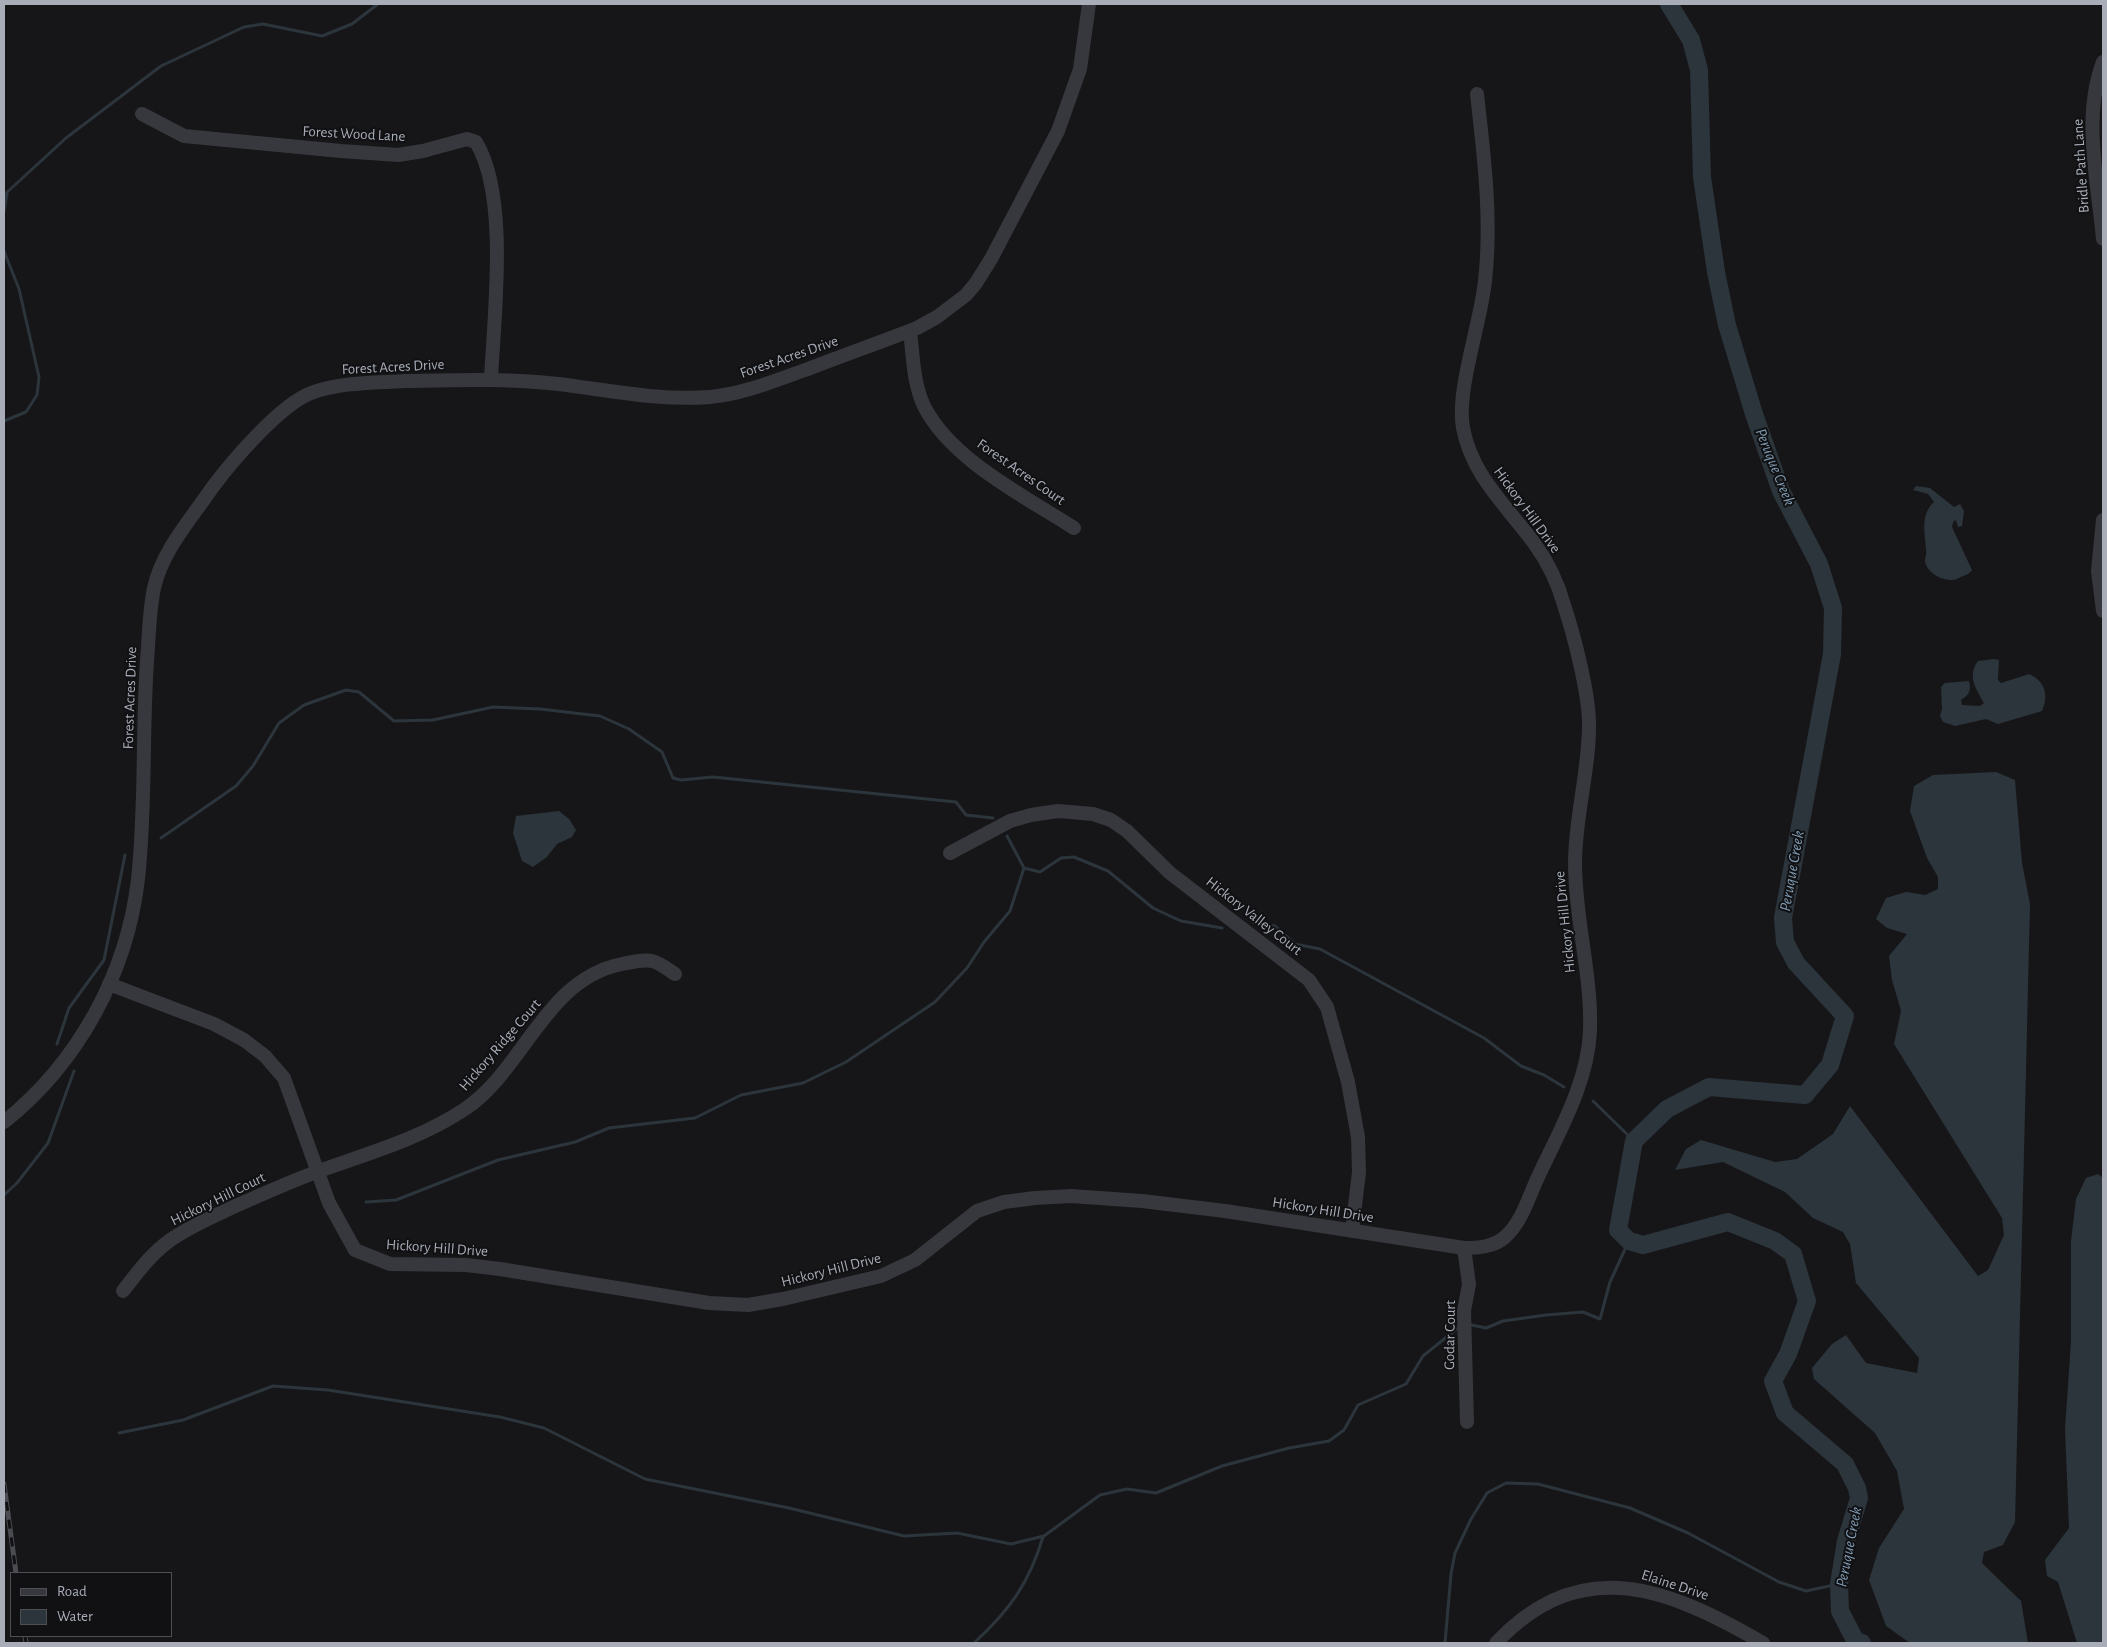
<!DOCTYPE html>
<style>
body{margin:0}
#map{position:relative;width:2107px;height:1647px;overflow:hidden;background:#161618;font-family:"Alegreya Sans",sans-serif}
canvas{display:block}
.frame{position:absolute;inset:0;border:5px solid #a8adb8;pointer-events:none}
.legend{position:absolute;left:10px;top:1572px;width:162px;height:65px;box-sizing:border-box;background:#111113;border:1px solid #4d4f55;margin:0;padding:6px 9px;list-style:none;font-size:15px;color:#a8adb8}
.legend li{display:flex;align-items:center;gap:10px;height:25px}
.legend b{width:25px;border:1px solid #4d4f55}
</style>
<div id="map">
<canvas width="2107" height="1647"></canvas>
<div class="frame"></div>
<ul class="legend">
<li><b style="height:6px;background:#37383d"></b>Road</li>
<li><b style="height:14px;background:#2c353c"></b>Water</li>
</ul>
</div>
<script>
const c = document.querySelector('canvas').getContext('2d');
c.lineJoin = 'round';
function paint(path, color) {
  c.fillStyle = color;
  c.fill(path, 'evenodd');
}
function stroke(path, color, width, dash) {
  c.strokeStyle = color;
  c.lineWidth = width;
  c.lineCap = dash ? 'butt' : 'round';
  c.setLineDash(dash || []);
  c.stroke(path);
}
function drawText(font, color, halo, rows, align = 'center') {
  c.font = font + ' "Alegreya Sans",sans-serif';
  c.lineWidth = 4;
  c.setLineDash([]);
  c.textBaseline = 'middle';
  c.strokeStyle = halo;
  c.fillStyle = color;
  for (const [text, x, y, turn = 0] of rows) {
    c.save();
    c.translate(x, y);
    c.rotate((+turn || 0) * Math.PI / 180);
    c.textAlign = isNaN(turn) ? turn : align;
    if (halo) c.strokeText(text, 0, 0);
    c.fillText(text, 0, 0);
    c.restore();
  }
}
const water = new Path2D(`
 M 1916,486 L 1930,488 L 1954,507 L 1960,504 L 1964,511 L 1962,526 L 1958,527 L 1956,520 L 1953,522 L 1952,527 L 1972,570 C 1969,575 1964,575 1959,578 C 1948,584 1927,575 1925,561 C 1925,558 1927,553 1926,550 C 1925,532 1920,515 1934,502 L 1928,494 L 1913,490 Z
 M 1994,659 L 1999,660 L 1998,680 L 2001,683 L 2029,674 C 2045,681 2049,695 2042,711 L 1998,724 L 1986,719 L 1955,726 L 1943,722 L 1940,716 L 1942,709 L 1941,687 L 1945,683 L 1969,681 C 1971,691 1970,694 1961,700 L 1962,705 L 1980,706 L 1984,703 C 1976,689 1967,676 1978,661 Z
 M 1996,772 L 2015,780 L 2022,863 L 2030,904 L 2015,1522 L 2003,1545 L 1984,1552 L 1982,1563 L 2021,1601 L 2028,1643 L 1910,1643 L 1886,1626 L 1869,1580 L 1879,1548 L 1904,1509 L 1897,1471 L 1875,1433 L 1814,1379 L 1812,1368 L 1832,1344 L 1846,1335 L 1866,1363 L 1917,1373 L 1919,1358 L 1856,1283 L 1850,1244 L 1843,1232 L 1813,1218 L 1785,1192 L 1723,1162 L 1675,1170 L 1686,1149 L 1701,1140 L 1775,1162 L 1797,1159 L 1833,1134 L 1850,1106 L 1978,1276 L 1988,1270 L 2004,1235 L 2002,1218 L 1894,1044 L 1901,1011 L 1892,980 L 1889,956 L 1907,934 L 1887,928 L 1876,919 L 1886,898 L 1906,892 L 1925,895 L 1938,889 L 1938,877 L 1927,858 L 1910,811 L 1914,786 L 1933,775 Z
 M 559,811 L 569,819 L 576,830 L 572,837 L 557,844 L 547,857 L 533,867 L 522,861 L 513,833 L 516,816 Z
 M 2098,1174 L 2103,1178 L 2103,1643 L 2077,1643 L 2058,1582 L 2047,1576 L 2045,1560 L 2069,1528 L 2065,1429 L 2071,1341 L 2071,1241 L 2076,1199 L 2086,1178 Z`);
const stream = new Path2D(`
 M 4,195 L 66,138 L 161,66 L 244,27 L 263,24 L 322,36 L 352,24 L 378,4
 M 4,211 L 7,194
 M 4,251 L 19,289 L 39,377 L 37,395 L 26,412 L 4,421
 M 161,838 L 236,786 L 253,766 L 279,723 L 304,705 L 346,690 L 359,692 L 394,721 L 433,720 L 493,707 L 540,709 L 600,716 L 629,729 L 662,752 L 673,778 L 681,780 L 713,777 L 956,802 L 966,815 L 993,818
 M 1024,868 L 1040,872 L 1061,858 L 1074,857 L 1108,871 L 1153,908 L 1181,921 L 1222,928
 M 1254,923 L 1275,926 L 1295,944 L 1320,949 L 1484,1038 L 1521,1066 L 1544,1075 L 1564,1087
 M 57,1044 L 69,1008 L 104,960 L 125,855
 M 1593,1101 L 1634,1141
 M 4,1195 L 17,1183 L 48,1143 L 74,1071
 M 366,1202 L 396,1200 L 498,1160 L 575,1142 L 609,1128 L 695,1118 L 741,1095 L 803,1083 L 846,1062 L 935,1002 L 967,968 L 984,942 L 1010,911 L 1024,868 L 1007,836
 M 1467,1324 L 1486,1328 L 1503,1321 L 1546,1315 L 1583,1312 L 1600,1319 L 1610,1282 L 1627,1245 L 1618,1230
 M 119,1433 L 183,1420 L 273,1386 L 328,1390 L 500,1417 L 544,1428 L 645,1479 L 789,1508 L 904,1536 L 957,1533 L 1011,1544 L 1044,1536 L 1100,1495 L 1127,1489 L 1156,1493 L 1222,1466 L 1289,1448 L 1329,1441 L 1344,1430 L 1358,1405 L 1406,1384 L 1423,1356 L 1459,1327
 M 974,1643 C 1010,1610 1029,1583 1043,1537
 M 1445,1643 L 1451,1574 L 1455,1553 L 1471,1519 L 1487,1493 L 1506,1483 L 1538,1484 L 1630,1508 L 1688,1533 L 1779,1582 L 1806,1591 L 1839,1584`);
const river = new Path2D(`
 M 1669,4 L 1691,40 L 1699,70 L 1702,177 L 1716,272 L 1727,325 L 1754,414 L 1781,491 L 1819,564 L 1833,608 L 1832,654 L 1783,918 L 1785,942 L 1796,963 L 1845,1016 L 1830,1065 L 1805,1095 L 1709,1087 L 1667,1109 L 1634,1141 L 1618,1230 L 1629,1241 L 1643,1245 L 1728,1222 L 1775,1241 L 1793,1254 L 1807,1301 L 1788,1354 L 1773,1381 L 1785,1413 L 1845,1464 L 1857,1488 L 1859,1498 L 1846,1541 L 1839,1584 L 1840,1611 L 1856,1642 L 1862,1643`);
const minor = new Path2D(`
 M 2103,62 C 2082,117 2098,182 2103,239
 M 142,114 L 184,136 L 341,151 L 398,155 L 423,151 L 467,139 L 476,142 C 509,197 494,314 491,379
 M 910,331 C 913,355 913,383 924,406 C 951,460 1026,497 1074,528
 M 2103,520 L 2098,571 L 2103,611
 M 950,853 L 1010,821 L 1031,815 L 1058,811 L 1093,814 L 1111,820 L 1127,831 L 1170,873 L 1309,980 L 1327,1007 L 1348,1082 L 1358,1137 L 1359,1172 L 1352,1231
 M 109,984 L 214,1024 L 244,1040 L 265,1056 L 284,1078 L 329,1203 L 355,1250 L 390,1264 L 466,1265 L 500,1269 L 709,1303 L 748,1305 L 783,1299 L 881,1276 L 915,1260 L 977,1211 L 1004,1202 L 1035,1198 L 1071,1196 L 1142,1201 L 1225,1211 L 1464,1248 C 1478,1248 1494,1247 1505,1237 C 1522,1222 1529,1196 1538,1177 C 1559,1132 1588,1082 1590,1031 C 1592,975 1575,920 1575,863 C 1575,816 1590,768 1589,721 C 1588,690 1574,635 1564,605 C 1558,583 1548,562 1534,543 C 1507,506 1472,476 1463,428 C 1456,391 1481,322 1485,281 C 1492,219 1484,156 1477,94
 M 4,1122 C 78,1063 127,974 138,879 C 146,807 142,734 147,661 C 149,637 149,612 154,588 C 162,551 191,519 212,488 C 232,461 280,405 311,393 C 340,382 374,383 405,381 C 456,380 507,378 558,384 C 608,390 659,401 710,397 C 744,394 776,380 808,369 C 844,355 881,342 917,328 L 937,317 L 966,295 L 976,283 L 991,259 L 1058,131 L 1080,69 L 1089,4
 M 1464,1248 L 1469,1284 L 1464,1311 L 1467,1422
 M 123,1291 C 137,1273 150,1255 169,1241 C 187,1228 208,1219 229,1209 C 258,1196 289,1182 319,1171 C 369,1153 420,1139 465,1109 C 524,1070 545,979 622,964 C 632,962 643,959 652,961 C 660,963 669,970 675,974
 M 1496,1643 C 1582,1551 1671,1590 1763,1643`);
const rail = new Path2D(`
 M 4,1484 L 16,1573
 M 25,1636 L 26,1643`);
const streetNames = [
 ["Forest Wood Lane",354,134,3],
 ["Bridle Path Lane",2081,166,-94],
 ["Forest Acres Drive",789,357,-19],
 ["Forest Acres Drive",393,367,-3],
 ["Forest Acres Court",1021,472,35],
 ["Hickory Hill Drive",1527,510,54],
 ["Forest Acres Drive",130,698,-88],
 ["Hickory Valley Court",1254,916,38],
 ["Hickory Hill Drive",1565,922,-96],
 ["Hickory Ridge Court",500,1045,-49],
 ["Hickory Hill Court",218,1199,-26],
 ["Hickory Hill Drive",1323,1210,9],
 ["Hickory Hill Drive",437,1248,4],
 ["Hickory Hill Drive",831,1270,-14],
 ["Godar Court",1450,1335,-89],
 ["Elaine Drive",1675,1585,18]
];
const waterNames = [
 ["Peruque Creek",1775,467,68],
 ["Peruque Creek",1792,871,-80],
 ["Peruque Creek",1849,1547,-79]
];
paint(water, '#2c353c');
stroke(stream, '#2c353c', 3);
stroke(river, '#2c353c', 18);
stroke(minor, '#37383d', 14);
stroke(rail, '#4a4c52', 5);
stroke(rail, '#111113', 3, [9]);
drawText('15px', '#a8adb8', '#111113', streetNames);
drawText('italic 16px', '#7f9bb3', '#111113', waterNames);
</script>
